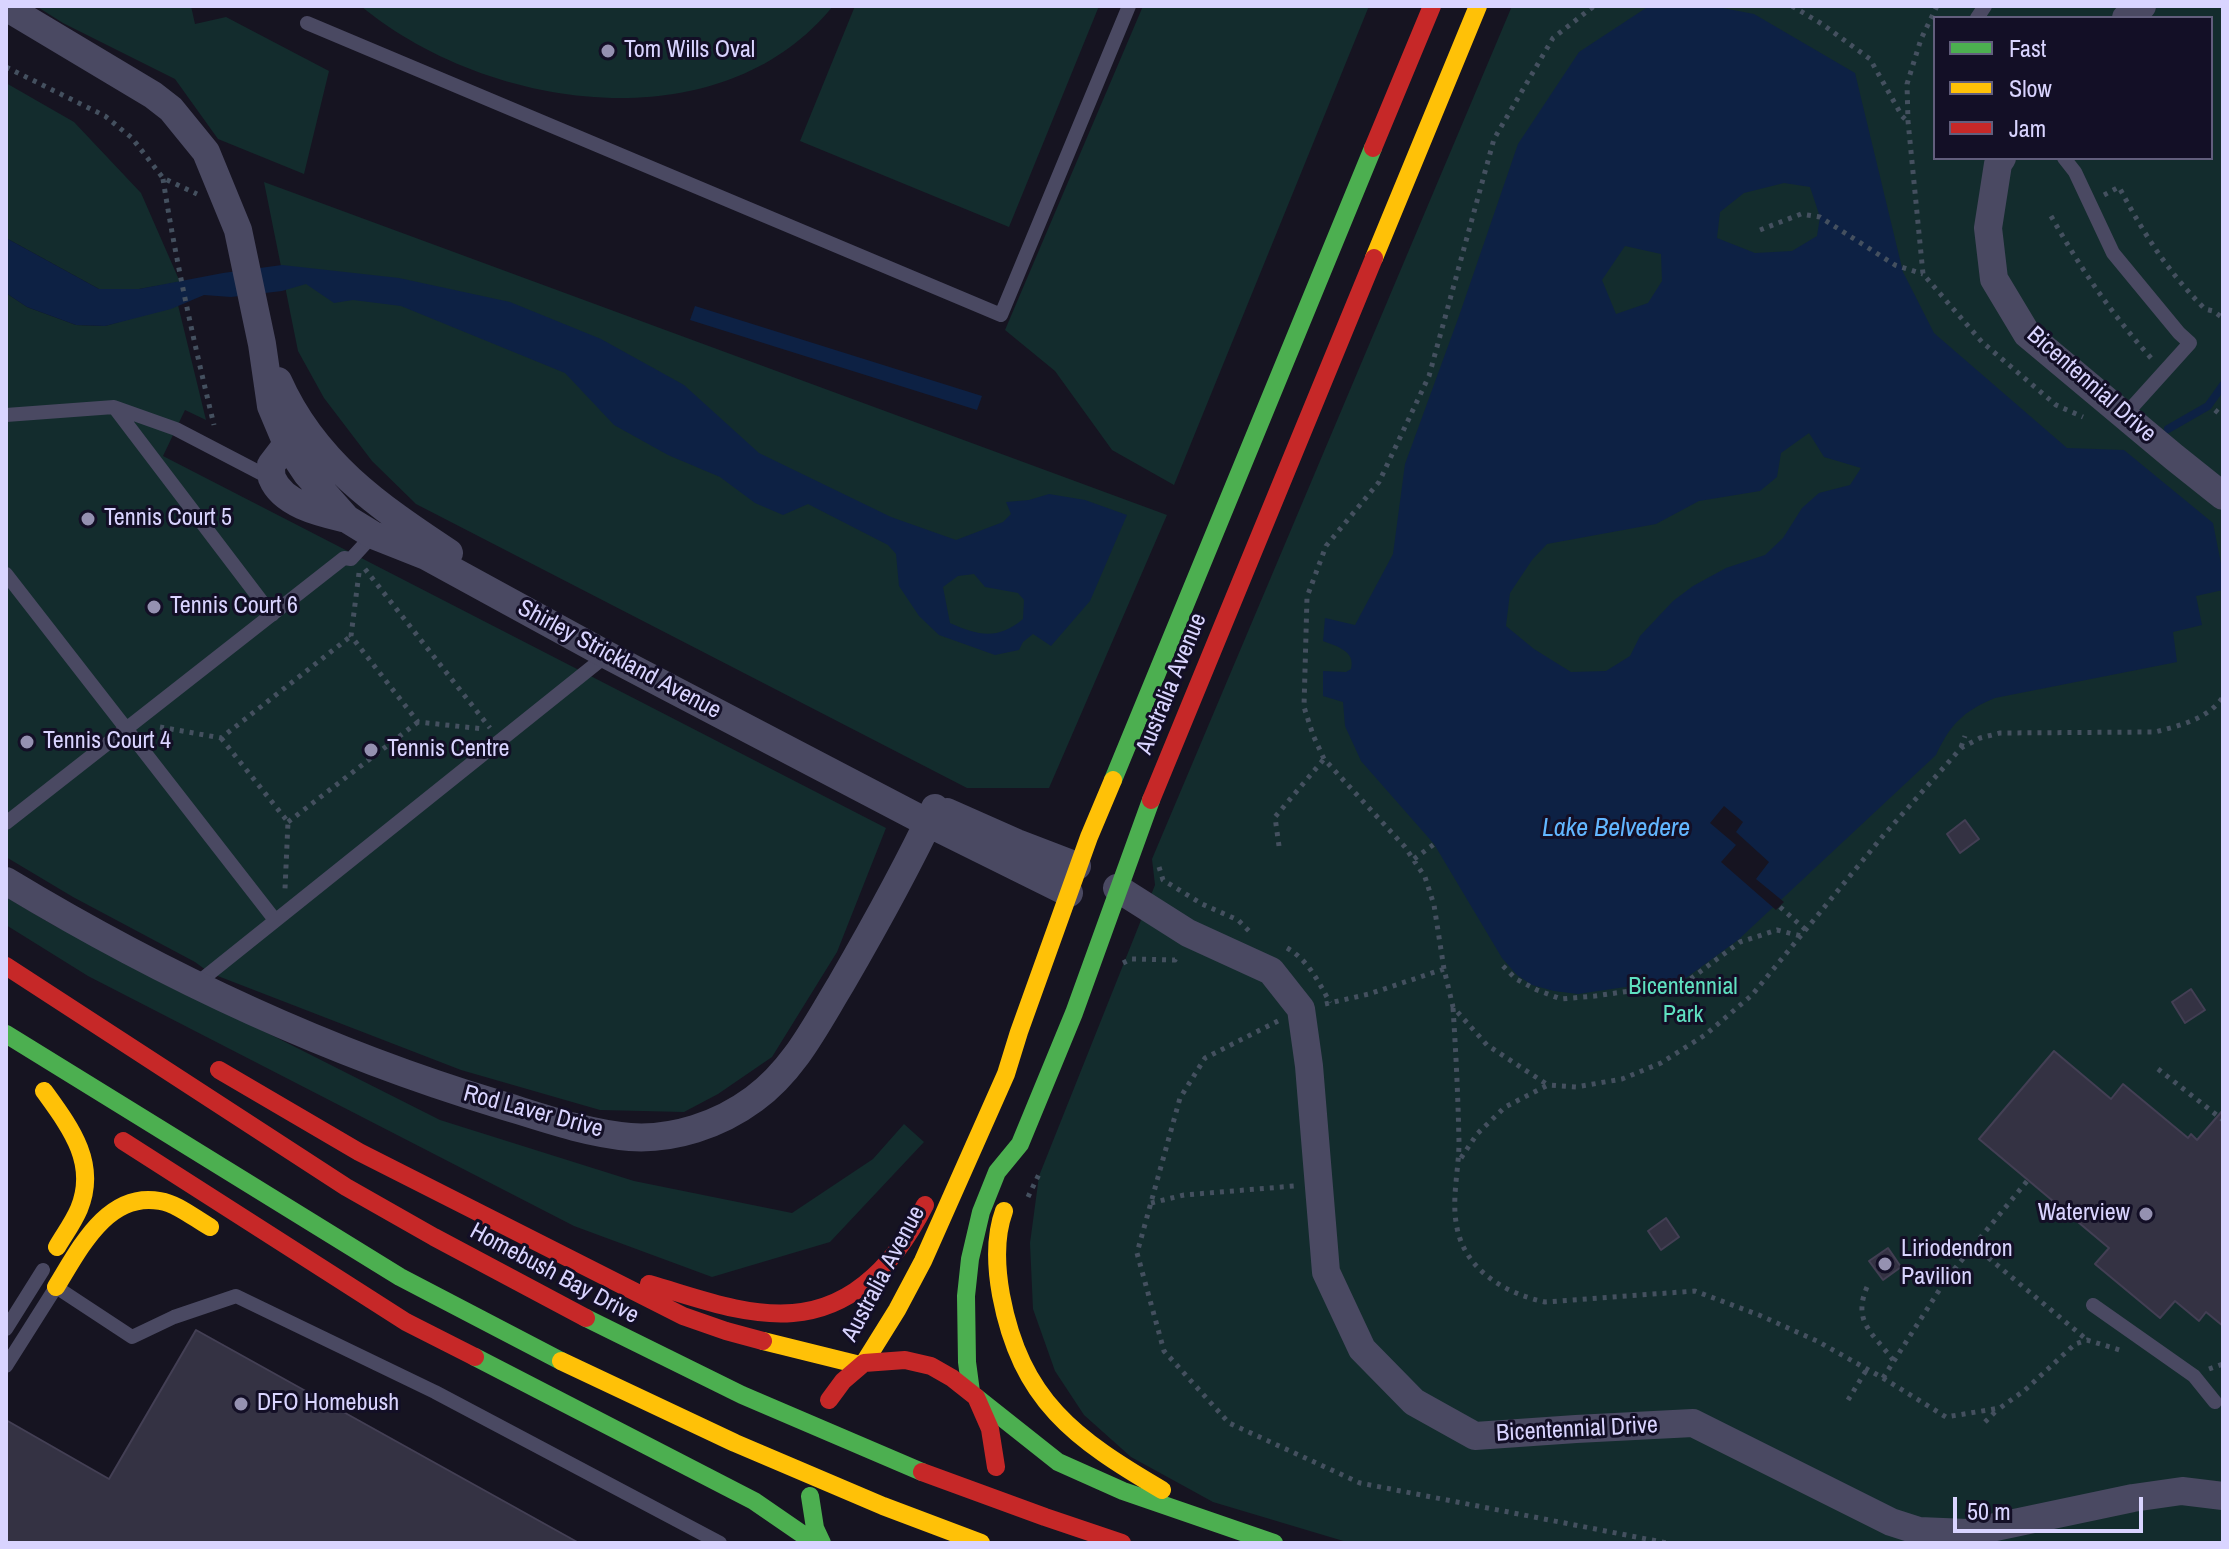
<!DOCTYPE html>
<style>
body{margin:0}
#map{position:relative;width:2229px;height:1549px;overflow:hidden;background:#161421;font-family:"Archivo Narrow",sans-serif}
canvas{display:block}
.frame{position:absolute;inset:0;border:8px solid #d9d4ff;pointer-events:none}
.legend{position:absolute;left:1933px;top:16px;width:280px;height:144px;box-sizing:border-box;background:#130f26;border:2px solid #625e7d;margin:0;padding:10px 14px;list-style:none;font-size:24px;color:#d9d4ff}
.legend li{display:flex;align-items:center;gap:16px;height:40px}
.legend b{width:40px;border:2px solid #625e7d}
.scale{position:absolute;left:1953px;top:1497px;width:190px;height:36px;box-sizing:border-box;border:4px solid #d9d4ff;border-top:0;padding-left:10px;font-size:24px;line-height:28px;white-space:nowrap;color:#d9d4ff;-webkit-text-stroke:6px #130f26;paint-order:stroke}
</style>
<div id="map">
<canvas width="2229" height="1549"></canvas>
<div class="frame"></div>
<ul class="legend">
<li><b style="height:10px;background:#4caf50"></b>Fast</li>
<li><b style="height:10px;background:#ffc107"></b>Slow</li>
<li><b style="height:10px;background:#c62828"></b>Jam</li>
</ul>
<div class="scale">50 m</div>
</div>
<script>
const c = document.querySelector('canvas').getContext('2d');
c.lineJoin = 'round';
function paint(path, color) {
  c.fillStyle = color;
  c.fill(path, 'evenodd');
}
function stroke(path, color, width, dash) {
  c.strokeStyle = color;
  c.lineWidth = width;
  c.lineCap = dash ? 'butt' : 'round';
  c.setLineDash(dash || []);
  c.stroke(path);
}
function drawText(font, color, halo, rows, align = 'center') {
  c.font = font + ' "Archivo Narrow",sans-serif';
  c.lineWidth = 6;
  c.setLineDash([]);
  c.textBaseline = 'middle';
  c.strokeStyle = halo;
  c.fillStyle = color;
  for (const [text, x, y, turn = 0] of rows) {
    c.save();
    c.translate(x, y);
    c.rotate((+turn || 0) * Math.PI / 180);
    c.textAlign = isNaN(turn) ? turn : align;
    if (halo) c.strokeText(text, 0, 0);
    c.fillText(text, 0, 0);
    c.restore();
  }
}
const green = new Path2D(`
 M 36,6 L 191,6 L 195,24 L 226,17 L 329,71 L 304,174 L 218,139 L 175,79 L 63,23 Z
 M 361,6 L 833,6 C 720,146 486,110 361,6 Z
 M 855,6 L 1099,6 L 1009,227 L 800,141 Z
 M 1143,6 L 1369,6 L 1174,485 L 1112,450 L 1055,371 L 1005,330 Z
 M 1512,6 L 2223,6 L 2223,1543 L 1350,1543 L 1213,1502 L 1131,1457 L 1084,1415 L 1055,1371 L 1033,1309 L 1030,1243 L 1039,1176 L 1155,885 L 1152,859 ZM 1935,18 L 2211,18 L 2211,158 L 1935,158 Z
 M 6,83 L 74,122 L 141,193 L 180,282 L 139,289 L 99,289 L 6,238 Z
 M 264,182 L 1167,515 L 1049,788 L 967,788 L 416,504 L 372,461 L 324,398 L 298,351 Z
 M 6,293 L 27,307 L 76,325 L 105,326 L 178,305 L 206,420 L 185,410 L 163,456 L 886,828 L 837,952 L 772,1057 L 718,1094 L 684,1112 L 600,1110 L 461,1070 L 210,973 L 195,962 L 73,897 L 6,857 Z
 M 6,897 L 55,926 L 440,1120 L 634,1181 L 792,1213 L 873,1159 L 904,1124 L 924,1142 L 830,1242 L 712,1277 L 574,1226 L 88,976 L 6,925 Z`);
const water = new Path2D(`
 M 1649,6 L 1712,6 L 1754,14 L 1855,73 L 1903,272 L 1934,333 L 2067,448 L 2124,450 L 2213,523 L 2223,574 L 2223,590 L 2196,596 L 2202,625 L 2173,632 L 2177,662 L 1995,698 C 1963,711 1950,725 1936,755 L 1738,940 L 1686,978 L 1578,994 L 1554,991 L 1532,985 L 1517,975 L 1502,958 L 1434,844 L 1361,761 L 1345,726 L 1343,702 L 1323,696 L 1323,671 L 1346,672 L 1351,669 C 1356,651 1336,646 1323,641 L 1325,618 L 1355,625 L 1393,554 L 1405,464 L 1459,316 L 1518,144 L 1579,52 ZM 1784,183 L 1810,187 L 1820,217 L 1817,236 L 1792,251 L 1755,253 L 1717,238 L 1720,212 L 1744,193 ZM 1625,246 L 1661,254 L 1662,281 L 1648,303 L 1616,314 L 1602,280 ZM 1809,433 L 1824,457 L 1861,468 L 1850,485 L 1819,493 L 1802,508 L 1783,538 L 1765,555 L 1726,568 L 1693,586 L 1673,601 L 1640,636 L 1630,656 L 1606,671 L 1571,672 L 1534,649 L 1506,626 L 1510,593 L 1532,560 L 1547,544 L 1656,524 L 1699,501 L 1760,491 L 1777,477 L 1781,453 Z
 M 6,238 L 99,289 L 139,289 L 223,273 L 282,265 L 399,278 L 510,302 L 601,339 L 684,385 L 759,453 L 891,517 L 956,540 L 1003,522 L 1011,514 L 1006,502 L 1029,500 L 1049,494 L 1085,500 L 1127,515 L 1090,601 L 1051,646 L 1033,634 L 1023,642 L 1019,650 L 995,655 L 939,635 L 919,616 L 899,586 L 896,554 L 888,545 L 808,504 L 783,515 L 755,503 L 720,477 L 668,455 L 614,425 L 565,373 L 401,306 L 353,300 L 334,303 L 306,284 L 282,291 L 231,297 L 204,295 L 171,309 L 105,326 L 76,325 L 27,307 L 6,293 ZM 974,574 L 985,587 L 1018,593 L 1024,600 L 1023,619 C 998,640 979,636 950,623 L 943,587 L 958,576 Z
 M 695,306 L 982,396 L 977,410 L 690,320 Z`);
const pier = new Path2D(`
 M 1724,806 L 1743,822 L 1736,832 L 1769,862 L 1756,879 L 1784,902 L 1776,910 L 1721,862 L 1736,845 L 1710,823 Z`);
const stream = new Path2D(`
 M 2168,429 L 2208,406 L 2223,385`);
const building = new Path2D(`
 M 1965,820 L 1979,839 L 1960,853 L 1947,834 Z
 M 2191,989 L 2205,1010 L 2185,1023 L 2172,1002 Z
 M 2054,1051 L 2111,1099 L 2123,1084 L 2188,1138 L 2191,1134 L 2197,1140 L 2223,1110 L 2223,1326 L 2206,1312 L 2199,1321 L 2175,1301 L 2160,1318 L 2095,1264 L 2109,1248 L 1979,1139 Z
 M 1666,1218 L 1679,1237 L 1661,1250 L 1648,1231 Z
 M 1888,1248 L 1901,1267 L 1883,1280 L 1869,1261 Z
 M 196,1330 L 579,1543 L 6,1543 L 6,1420 L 109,1479 Z`);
const path = new Path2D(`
 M 1792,6 L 1822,24 L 1870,59 L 1902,116 L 1907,121
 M 1937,6 L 1921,39 L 1907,84 L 1908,121 L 1923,274 L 1982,342 L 2056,405 L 2083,417
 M 6,67 L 105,116 L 132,138 L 163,178 L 197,194
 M 163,179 C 176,262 194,343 214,425
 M 2104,195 L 2119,187 C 2144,234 2167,271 2205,309 L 2213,311 L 2223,318
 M 2051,216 C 2081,269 2110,312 2151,358
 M 1760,230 L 1801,214 L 1820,217 L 1895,265 L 1923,274
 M 2215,410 L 2223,417
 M 365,569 L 490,728
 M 359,573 L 351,636 L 418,722 L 484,729
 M 160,727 L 221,738 L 351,636
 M 221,738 L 288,822 L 285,889
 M 1961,747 L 1965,736
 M 288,822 L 418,722
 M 1279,846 L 1275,817 L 1324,759
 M 1414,859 L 1437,842
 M 1159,867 L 1163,880 L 1202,904 L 1238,920 L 1249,931
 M 1780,907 L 1806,930
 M 1287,948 C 1308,960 1319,982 1330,1003
 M 1123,963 L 1131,959 L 1175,960 L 1177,955
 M 1503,966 L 1516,979 L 1537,990 L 1561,999 L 1595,996 L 1685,983 L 1740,942 L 1777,930 L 1801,936
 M 1444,969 L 1434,905 L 1425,877 L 1405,847 L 1324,759 L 1313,735 L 1304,707 L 1307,597 L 1326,546 L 1379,482 L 1429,376 L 1494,139 L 1553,38 L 1594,6
 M 1325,1004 L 1369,994 L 1444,969 L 1453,1007 L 1487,1045 L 1548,1085
 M 1453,1008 C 1456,1053 1458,1097 1459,1142 C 1459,1168 1452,1196 1456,1222 C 1462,1268 1503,1293 1545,1302 L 1695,1291 L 1759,1315 L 1817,1341 L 1883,1378 L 1946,1417 L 2000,1408 L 2025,1390 L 2075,1344 L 2087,1340 L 2123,1351
 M 1278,1021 L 1205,1058 L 1180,1098 L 1137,1253 L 1164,1351 L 1229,1423 L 1360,1483 L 1667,1543
 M 2158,1069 L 2223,1120
 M 1461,1158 L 1477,1134 L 1505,1107 L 1548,1085 L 1576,1087 L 1622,1079 L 1661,1063 L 1705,1035 L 1752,995 L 1882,837 L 1961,748 L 1980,738 L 2000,733 L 2155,732 C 2179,726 2208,719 2223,697
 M 1028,1197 L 1041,1170
 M 1151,1203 L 1184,1195 L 1294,1186
 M 1973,1245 L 2086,1339
 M 1867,1287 C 1852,1322 1873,1333 1893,1360
 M 2209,1369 L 2223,1364
 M 1883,1378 L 1947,1278 L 2028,1180
 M 1848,1400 L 1867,1369
 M 1985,1422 L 1999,1408`);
const lane = new Path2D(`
 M 1977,18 L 1985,6
 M 307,23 L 1001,315 L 1129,6
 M 2064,158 L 2075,172 L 2113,253 L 2179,333 L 2190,343 L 2125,415
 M 114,407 L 176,429 L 272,479
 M 6,415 L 114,407 L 272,615
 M 6,574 L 275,920
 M 6,823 L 344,558 L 351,559 L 373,535
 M 195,985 L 607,655
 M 2093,1305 L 2194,1376 L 2215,1402
 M 6,1329 L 43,1270
 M 6,1366 L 56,1287 L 132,1337 L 174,1317 L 236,1296 L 435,1392 L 720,1543`);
const street = new Path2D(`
 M 6,7 L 153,95 L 171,109 L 206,152 L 238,230 L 262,344 L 271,406 L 287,444 L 307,474 L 347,519 L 373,535 L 426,556 L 607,655 L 928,823 L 1069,893
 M 2126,18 L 2142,6
 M 2002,158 L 1998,164 L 1988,228 L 1994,279 L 2027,334 L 2174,457 L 2223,496
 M 278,381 C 314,462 378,506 449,553
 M 300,437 L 287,444 L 271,465 C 271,469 271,474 272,478 C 283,505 322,513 347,519
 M 947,812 L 1017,843 L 1077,866
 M 6,881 C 160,974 323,1051 495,1103 C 538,1116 584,1133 630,1137 C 673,1140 719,1125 754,1099 C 794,1070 816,1025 841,984 C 874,927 907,868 935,808
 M 1117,888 L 1188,933 L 1271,971 L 1301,1009 L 1309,1066 L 1326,1272 L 1362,1349 L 1414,1402 L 1475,1436 L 1576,1429 L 1693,1423 L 1891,1522 L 1919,1531 L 1967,1533 L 2133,1498 L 2182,1491 L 2223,1496`);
const fast = new Path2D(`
 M 1113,780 L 1373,148
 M 6,1034 L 400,1277 L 561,1361
 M 586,1318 L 742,1395 L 922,1472
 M 475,1357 L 754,1501 L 815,1543
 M 971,1392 L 967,1362 L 966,1296 L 970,1259 L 981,1212 L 997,1172 L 1020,1144 L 1074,1013 L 1151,800
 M 976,1397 L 1058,1462 L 1123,1491 L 1274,1543
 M 810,1496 L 815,1528 L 822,1543`);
const slow = new Path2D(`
 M 1374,258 L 1478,6
 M 44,1091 C 70,1127 98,1163 79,1209 C 73,1223 64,1235 57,1247
 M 1004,1211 C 994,1238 996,1267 1001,1295 C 1021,1401 1075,1439 1162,1490
 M 56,1287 C 79,1250 107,1191 160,1201 C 178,1204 194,1218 210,1227
 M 763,1341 L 860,1365
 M 561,1361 L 735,1443 L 883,1506 L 981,1543
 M 864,1363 L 897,1310 L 923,1261 L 1006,1074 L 1019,1032 L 1089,837 L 1113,780`);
const jam = new Path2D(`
 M 1373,148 L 1432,6
 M 1151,800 L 1374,258
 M 6,966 L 346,1187 L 434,1237 L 586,1318
 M 219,1070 L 359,1152 L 683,1316 L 726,1331 L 763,1341
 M 123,1141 L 406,1322 L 475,1357
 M 649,1284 C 695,1297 745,1317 793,1313 C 858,1308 898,1258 925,1205
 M 829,1400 L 843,1381 L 864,1363 L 905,1360 L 931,1366 L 952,1378 L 976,1397 L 990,1429 L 996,1467
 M 922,1472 L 1045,1517 L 1122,1543`);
const markers = [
 [608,51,8,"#9591b1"],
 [88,519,8,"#9591b1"],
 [154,607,8,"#9591b1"],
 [27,742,8,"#9591b1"],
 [371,750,8,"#9591b1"],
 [2146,1214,8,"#9591b1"],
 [1885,1264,8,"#9591b1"],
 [241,1404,8,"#9591b1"]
];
const poiNames = [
 ["Tom Wills Oval",624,51],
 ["Tennis Court 5",104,519],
 ["Tennis Court 6",170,607],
 ["Tennis Court 4",43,742],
 ["Tennis Centre",387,750],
 ["Waterview",2130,1214,"right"],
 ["Liriodendron",1901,1250],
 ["Pavilion",1901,1278],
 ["DFO Homebush",257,1404]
];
const streetNames = [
 ["Bicentennial Drive",2091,385,41],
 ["Shirley Strickland Avenue",619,660,28],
 ["Australia Avenue",1172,684,-68],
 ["Rod Laver Drive",533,1112,15],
 ["Homebush Bay Drive",554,1274,28],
 ["Australia Avenue",884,1274,-62],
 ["Bicentennial Drive",1577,1430,-3]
];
const parkNames = [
 ["Bicentennial",1683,988],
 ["Park",1683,1016]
];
const waterNames = [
 ["Lake Belvedere",1616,829]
];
paint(green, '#132c2d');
paint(water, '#0d2144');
paint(pier, '#161421');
stroke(stream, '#0d2144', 8);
paint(building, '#343243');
stroke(building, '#433f54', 2);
stroke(path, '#44505f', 5, [4, 6]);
stroke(lane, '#4a4962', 14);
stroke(street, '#4a4962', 28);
stroke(fast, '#4caf50', 18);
stroke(slow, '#ffc107', 18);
stroke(jam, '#c62828', 18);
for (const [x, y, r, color] of markers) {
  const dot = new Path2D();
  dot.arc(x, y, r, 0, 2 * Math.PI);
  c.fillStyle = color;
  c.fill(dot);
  stroke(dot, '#130f26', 3);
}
drawText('24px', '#d9d4ff', '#130f26', poiNames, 'left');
drawText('24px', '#d9d4ff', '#130f26', streetNames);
drawText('24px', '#5fe0c0', '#130f26', parkNames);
drawText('italic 26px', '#62b6ff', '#130f26', waterNames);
</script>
